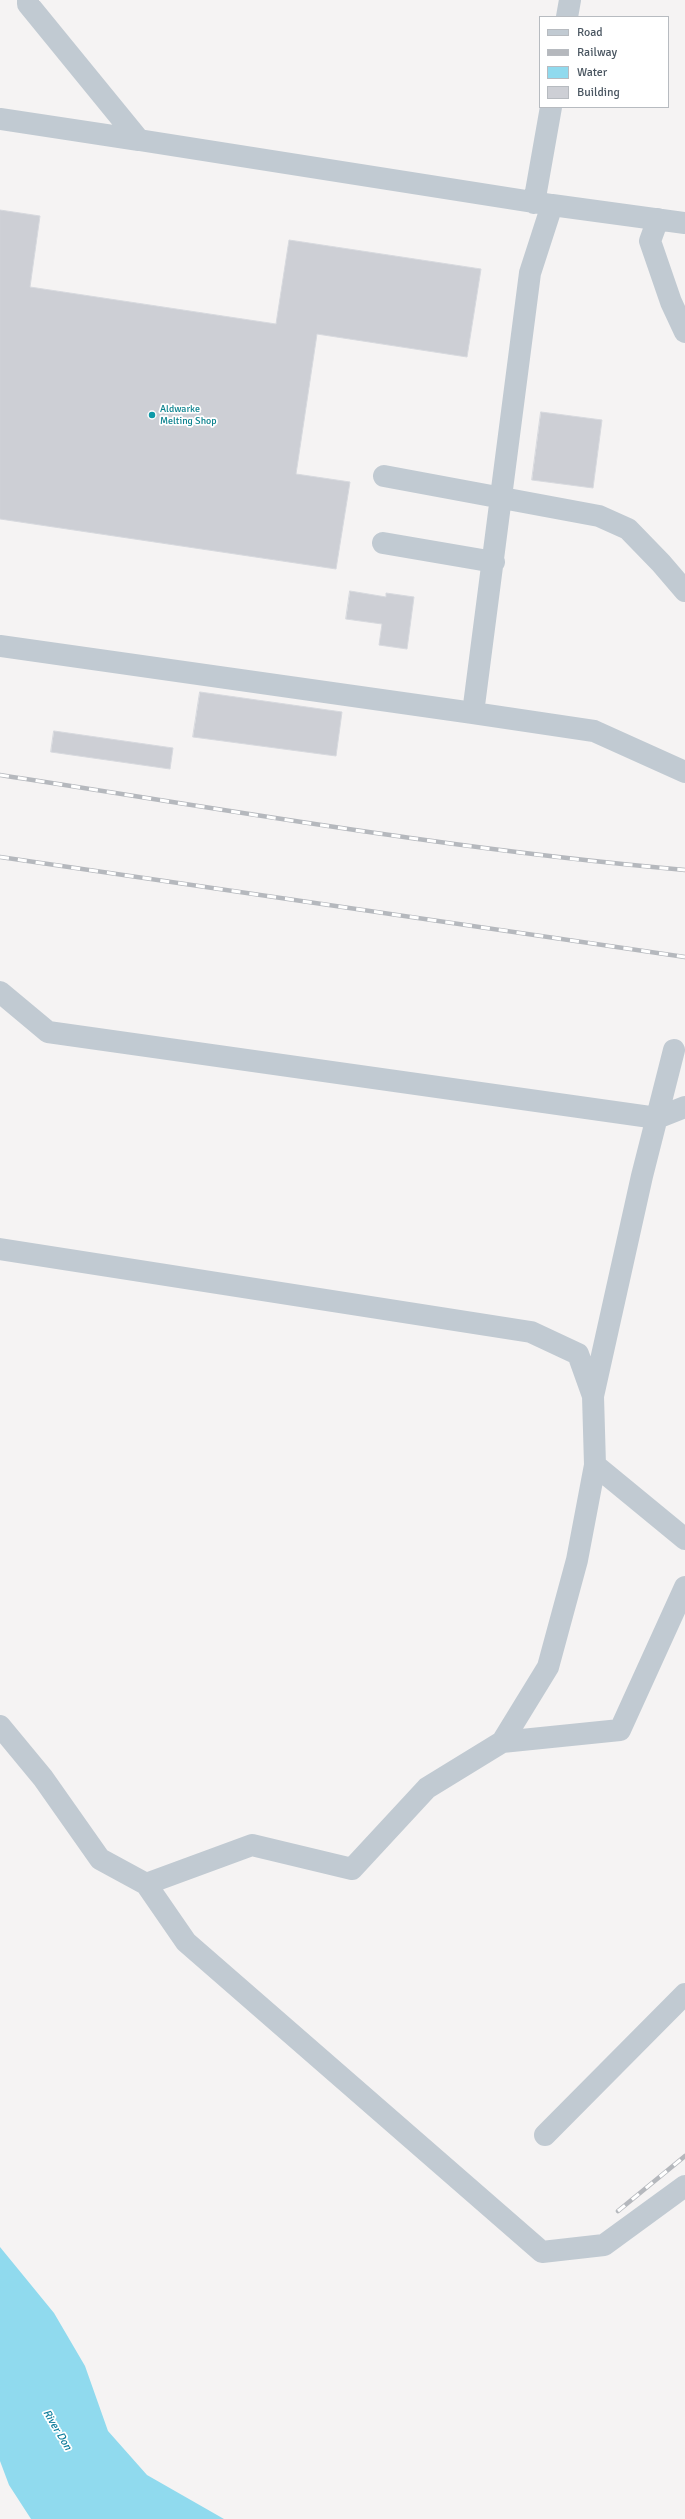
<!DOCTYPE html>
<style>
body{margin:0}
#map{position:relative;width:685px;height:2519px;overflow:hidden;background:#f5f3f3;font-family:Signika,sans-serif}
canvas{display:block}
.legend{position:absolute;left:539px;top:16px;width:130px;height:92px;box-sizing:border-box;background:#fff;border:1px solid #b7bbc0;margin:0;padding:5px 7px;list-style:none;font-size:12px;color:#4a5661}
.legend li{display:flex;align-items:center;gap:8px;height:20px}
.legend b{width:20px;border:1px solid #b7bbc0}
</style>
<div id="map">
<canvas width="685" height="2519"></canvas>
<ul class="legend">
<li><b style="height:5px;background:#c1cad2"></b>Road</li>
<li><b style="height:5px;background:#b5b8bd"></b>Railway</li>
<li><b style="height:11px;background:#90daee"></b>Water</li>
<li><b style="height:11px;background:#cdcfd5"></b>Building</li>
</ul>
</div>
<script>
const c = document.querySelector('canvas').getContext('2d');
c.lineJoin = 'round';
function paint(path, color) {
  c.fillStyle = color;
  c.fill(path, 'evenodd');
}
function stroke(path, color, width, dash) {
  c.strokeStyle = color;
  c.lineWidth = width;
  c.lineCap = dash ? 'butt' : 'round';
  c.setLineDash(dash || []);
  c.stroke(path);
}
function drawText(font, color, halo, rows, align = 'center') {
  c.font = font + ' Signika,sans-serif';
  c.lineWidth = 3.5;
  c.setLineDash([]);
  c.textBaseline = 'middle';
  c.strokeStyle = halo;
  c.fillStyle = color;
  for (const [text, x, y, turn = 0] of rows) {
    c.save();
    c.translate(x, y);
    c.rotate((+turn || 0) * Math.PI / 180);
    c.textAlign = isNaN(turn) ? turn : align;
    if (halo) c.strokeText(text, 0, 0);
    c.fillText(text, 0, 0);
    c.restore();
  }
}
const water = new Path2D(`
 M 0,2247 L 54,2313 L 85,2366 L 108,2431 L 147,2475 L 224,2519 L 31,2519 L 9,2485 L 0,2461 Z`);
const building = new Path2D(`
 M 0,210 L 40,216 L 30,287 L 276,324 L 289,240 L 481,269 L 467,357 L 317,334 L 296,474 L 350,482 L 336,569 L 0,519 Z
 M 541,412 L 602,420 L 593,488 L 532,480 Z
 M 350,591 L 386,597 L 386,593 L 414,597 L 407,649 L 379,645 L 382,624 L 346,619 Z
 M 200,692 L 342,712 L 336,756 L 193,737 Z
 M 54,731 L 173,748 L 170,769 L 51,752 Z`);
const minor = new Path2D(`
 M 28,0 L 28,4 L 139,140 L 552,205
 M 567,17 L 570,0
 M 0,119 L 139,140
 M 534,203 L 551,107
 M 658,219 L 650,241 L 671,302 L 685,332
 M 384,476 L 599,516 L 628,529 L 661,563 L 685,591
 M 383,543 L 494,562
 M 0,646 L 473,713 L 530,273 L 552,205 L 685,223
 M 473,713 L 594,731 L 685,772
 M 0,992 L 48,1032 L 657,1118 L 685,1107
 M 674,1050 L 642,1176 L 593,1396 L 595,1465 L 685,1539
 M 0,1249 L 531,1332 L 578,1354 L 593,1396
 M 0,1726 L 43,1778 L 100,1859 L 146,1884 L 252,1845 L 352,1869 L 427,1788 L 502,1742 L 620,1730 L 685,1587
 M 502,1742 L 548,1667 L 577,1560 L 595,1465
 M 146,1884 L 186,1942 L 542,2252 L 604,2245 L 685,2186
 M 545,2135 L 685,1994`);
const rail = new Path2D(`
 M 0,775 C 228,810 455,850 685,870
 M 0,857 L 685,957
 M 618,2211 L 685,2156`);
const markers = [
 [152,415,4,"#0f9aa8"]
];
const cultureNames = [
 ["Aldwarke",160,409],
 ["Melting Shop",160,421]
];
const waterNames = [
 ["River Don",57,2430,59]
];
paint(water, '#90daee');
paint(building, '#cdcfd5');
stroke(building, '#d7d9de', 1);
stroke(minor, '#c1cad2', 22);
stroke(rail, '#b5b8bd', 4.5);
stroke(rail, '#fff', 3, [9]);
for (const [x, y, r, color] of markers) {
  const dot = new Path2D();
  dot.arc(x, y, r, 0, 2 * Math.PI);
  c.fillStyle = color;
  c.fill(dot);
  stroke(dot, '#fff', 1.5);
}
drawText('10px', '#0d838f', '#fff', cultureNames, 'left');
drawText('italic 11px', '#0c7c9b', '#fff', waterNames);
</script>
